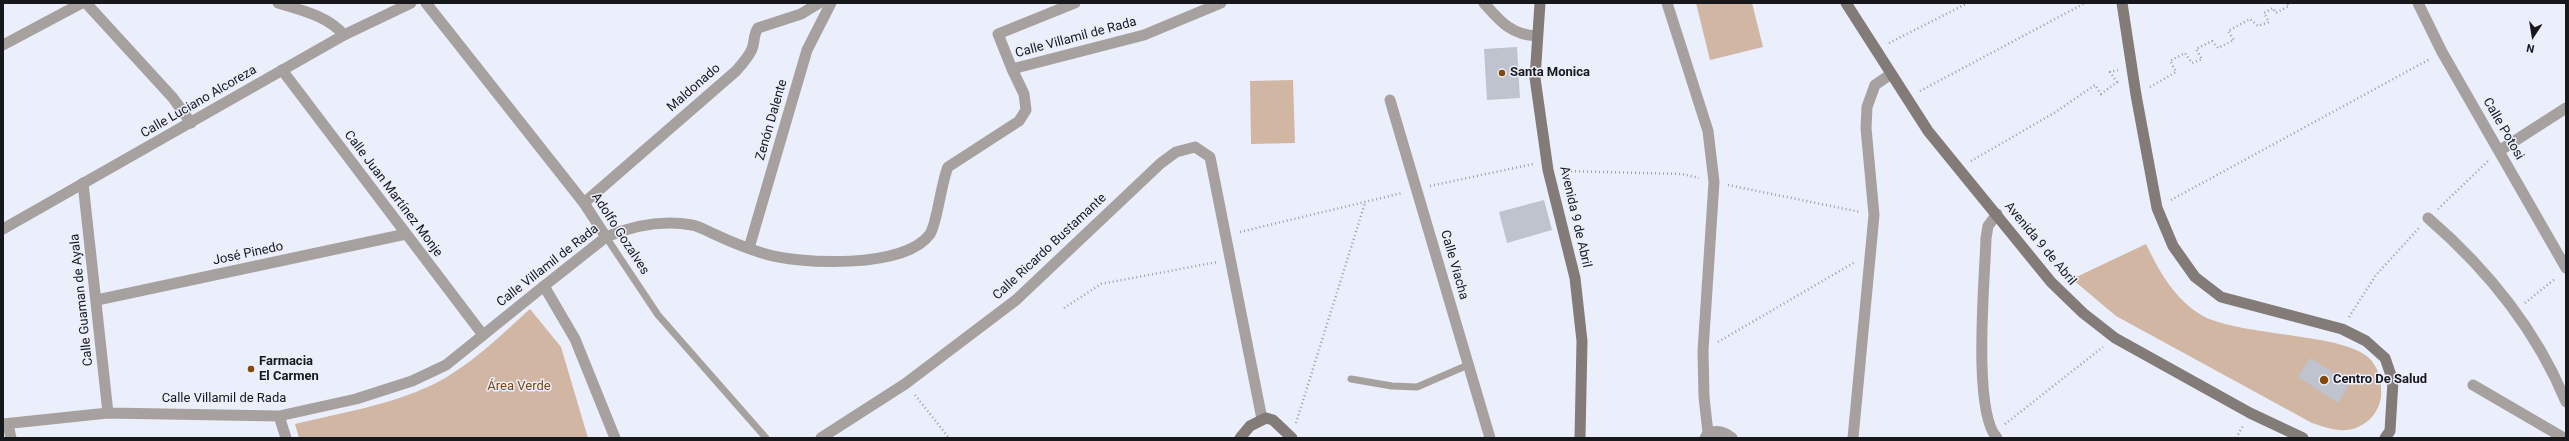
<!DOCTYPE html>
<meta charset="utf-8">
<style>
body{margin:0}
#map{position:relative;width:2569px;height:441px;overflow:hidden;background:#ebeffb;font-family:Roboto,sans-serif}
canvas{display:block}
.frame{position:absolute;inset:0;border:4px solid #17181c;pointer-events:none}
.north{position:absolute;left:2513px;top:16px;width:40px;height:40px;-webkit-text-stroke:3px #ebeffb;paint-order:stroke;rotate:192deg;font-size:11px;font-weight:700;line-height:16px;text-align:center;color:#17181c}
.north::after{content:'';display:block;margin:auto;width:14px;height:18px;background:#17181c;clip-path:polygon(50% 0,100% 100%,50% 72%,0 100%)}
</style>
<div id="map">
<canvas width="2569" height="441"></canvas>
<div class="frame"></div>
<div class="north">N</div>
</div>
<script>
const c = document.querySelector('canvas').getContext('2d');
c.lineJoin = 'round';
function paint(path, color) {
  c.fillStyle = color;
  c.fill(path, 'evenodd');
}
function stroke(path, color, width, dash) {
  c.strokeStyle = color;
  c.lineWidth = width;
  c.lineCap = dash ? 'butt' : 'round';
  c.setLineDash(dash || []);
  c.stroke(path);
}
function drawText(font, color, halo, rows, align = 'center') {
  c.font = font + ' Roboto,sans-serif';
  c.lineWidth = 3;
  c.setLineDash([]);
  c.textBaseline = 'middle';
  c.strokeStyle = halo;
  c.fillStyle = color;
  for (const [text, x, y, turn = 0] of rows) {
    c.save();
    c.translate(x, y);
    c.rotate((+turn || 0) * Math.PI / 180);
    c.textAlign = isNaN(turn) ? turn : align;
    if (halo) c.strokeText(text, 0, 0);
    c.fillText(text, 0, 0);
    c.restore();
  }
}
const green = new Path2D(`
 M 1696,3 L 1752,3 L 1763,47 L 1710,60 Z
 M 1293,80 L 1295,143 L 1251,144 L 1250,81 Z
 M 2146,244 C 2159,271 2175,300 2203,316 C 2243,337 2349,333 2371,360 C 2380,371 2382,384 2381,397 C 2379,411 2370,422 2358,427 C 2342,434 2327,428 2312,423 L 2116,316 L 2072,279 Z
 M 530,309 L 561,347 L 588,438 L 299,438 L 295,424 C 341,413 390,405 432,385 C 469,367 500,336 530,309 Z`);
const building = new Path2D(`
 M 1517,47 L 1520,98 L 1487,100 L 1484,49 Z
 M 1544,200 L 1552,230 L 1507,243 L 1499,212 Z
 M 2310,358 L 2350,383 L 2338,403 L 2298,377 Z`);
const path = new Path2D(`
 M 1889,43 L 1968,3
 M 2150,87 L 2176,72 L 2170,61 L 2185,53 L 2192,63 L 2202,59 L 2196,49 L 2212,41 L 2218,48 L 2234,40 L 2228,31 L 2250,19 L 2258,26 L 2269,22 L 2264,13 L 2273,8 L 2276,13 L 2289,6 L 2287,3
 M 1920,91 L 2085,3
 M 1971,161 L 2054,113 L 2095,85 L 2101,94 L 2117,82 L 2110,72 L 2118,70
 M 1563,171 L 1682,174 L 1699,178
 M 1728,185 L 1860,212
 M 1430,186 L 1533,164
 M 2171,200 L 2430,59
 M 2438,209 L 2488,161
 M 1240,232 L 1402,193
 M 2525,303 L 2556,278
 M 1064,308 L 1101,284 L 1217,262
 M 2349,317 L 2376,275 L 2419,228
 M 1718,342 L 1855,262
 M 915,395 L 949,438
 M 1296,423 L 1365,203
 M 2005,424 L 2103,347
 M 2236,438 L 2243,426`);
const service = new Path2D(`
 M 606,237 L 658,315 L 766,438
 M 1351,379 L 1392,386 L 1417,387 L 1468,365`);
const minor = new Path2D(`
 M 86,3 L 173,98 L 191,123
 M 278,3 C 301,10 328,16 344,35
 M 1484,3 C 1500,21 1511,35 1537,36
 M 1667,3 L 1708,131 L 1714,182 L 1703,351 L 1704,397 L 1708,433
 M 2418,3 L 2442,52 L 2566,268
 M 3,45 L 82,3
 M 1012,69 L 998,34 L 1075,3
 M 282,70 L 483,335
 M 1390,100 L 1490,438
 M 2499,151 L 2566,108
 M 83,183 L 108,413
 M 584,203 L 736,71 C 742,64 748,58 752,49 C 755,42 753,35 758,28 L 801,14 L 819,3
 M 1997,214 L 1988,226 L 1986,238 C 1985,278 1972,411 1997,438
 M 2428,218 C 2487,269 2536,329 2566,402
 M 606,237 C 632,226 663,220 692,225 C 699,226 707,231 714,234 C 729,241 746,248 762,253 C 799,265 905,269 930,234 C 937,224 941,183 948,167 L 1019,121 L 1026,110 L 1024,94 L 1012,69 L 1144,35 L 1221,3
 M 749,248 L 807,50 L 831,3
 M 97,300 L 406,234
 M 2473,385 L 2564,438
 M 279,416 L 286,438
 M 3,424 L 108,413 L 279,416 L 356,399 L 412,381 L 446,365 L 544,286
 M 8,424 L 11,438
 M 821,438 L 905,384 L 1016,300 L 1161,163 L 1176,152 L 1195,147 L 1210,157 L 1262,419`);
const tertiary = new Path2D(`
 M 426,3 L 584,203 L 606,237 L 544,286 L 575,339 L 615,438
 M 3,229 L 344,35 L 411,3
 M 1705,438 L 1708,433 C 1717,430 1724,431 1732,438
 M 1853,438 L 1874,215 L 1866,128 L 1867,107 L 1875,85 L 1891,74`);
const secondary = new Path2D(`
 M 1540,3 L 1535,78 L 1548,170 L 1575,278 L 1582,341 L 1580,438
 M 1846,3 L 1928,131 L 2051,282 L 2083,313 L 2115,338 L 2250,413 L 2303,438
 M 2122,3 L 2136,95 L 2157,208 L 2173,246 L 2195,277 L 2221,297 L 2342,329 L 2366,341 L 2385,358 L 2393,381 L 2390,431 L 2385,438
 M 1240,438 L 1250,426 L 1266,418 L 1273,420 L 1292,438`);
const markers = [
 [1502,73,4,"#854807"],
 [251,369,4,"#854807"],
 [2324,380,5,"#854807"]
];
const streetNames = [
 ["Calle Villamil de Rada",1076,38,-15],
 ["Maldonado",694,88,-41],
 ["Calle Luciano Alcoreza",199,102,-30],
 ["Zenón Dalente",772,120,-74],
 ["Calle Potosi",2503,129,60],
 ["Calle Juan Martínez Monje",393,194,53],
 ["Avenida 9 de Abril",1575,217,77],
 ["Adolfo Gozalves",620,234,57],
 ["Avenida 9 de Abril",2040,244,50],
 ["Calle Ricardo Bustamante",1050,247,-43],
 ["José Pinedo",248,254,-12],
 ["Calle Viacha",1454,265,74],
 ["Calle Villamil de Rada",548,266,-38],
 ["Calle Guaman de Ayala",82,300,-96],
 ["Calle Villamil de Rada",224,399]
];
const poiNames = [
 ["Santa Monica",1510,73],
 ["Farmacia",259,362],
 ["El Carmen",259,377],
 ["Centro De Salud",2333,380]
];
const parkNames = [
 ["Área Verde",519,387]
];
paint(green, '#d1b6a3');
paint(building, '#bfc3ce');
stroke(path, '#9a9da6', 2.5, [1, 3]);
stroke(service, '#a6a19e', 7);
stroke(minor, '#a6a19e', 11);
stroke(tertiary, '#a6a19e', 11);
stroke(secondary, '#827b77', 11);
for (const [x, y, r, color] of markers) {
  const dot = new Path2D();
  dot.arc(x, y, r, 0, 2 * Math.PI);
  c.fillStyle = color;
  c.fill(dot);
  stroke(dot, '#ebeffb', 1.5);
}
drawText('13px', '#17181c', '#ebeffb', streetNames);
drawText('bold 13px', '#17181c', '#ebeffb', poiNames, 'left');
drawText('13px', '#7a4615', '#ebeffb', parkNames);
</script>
